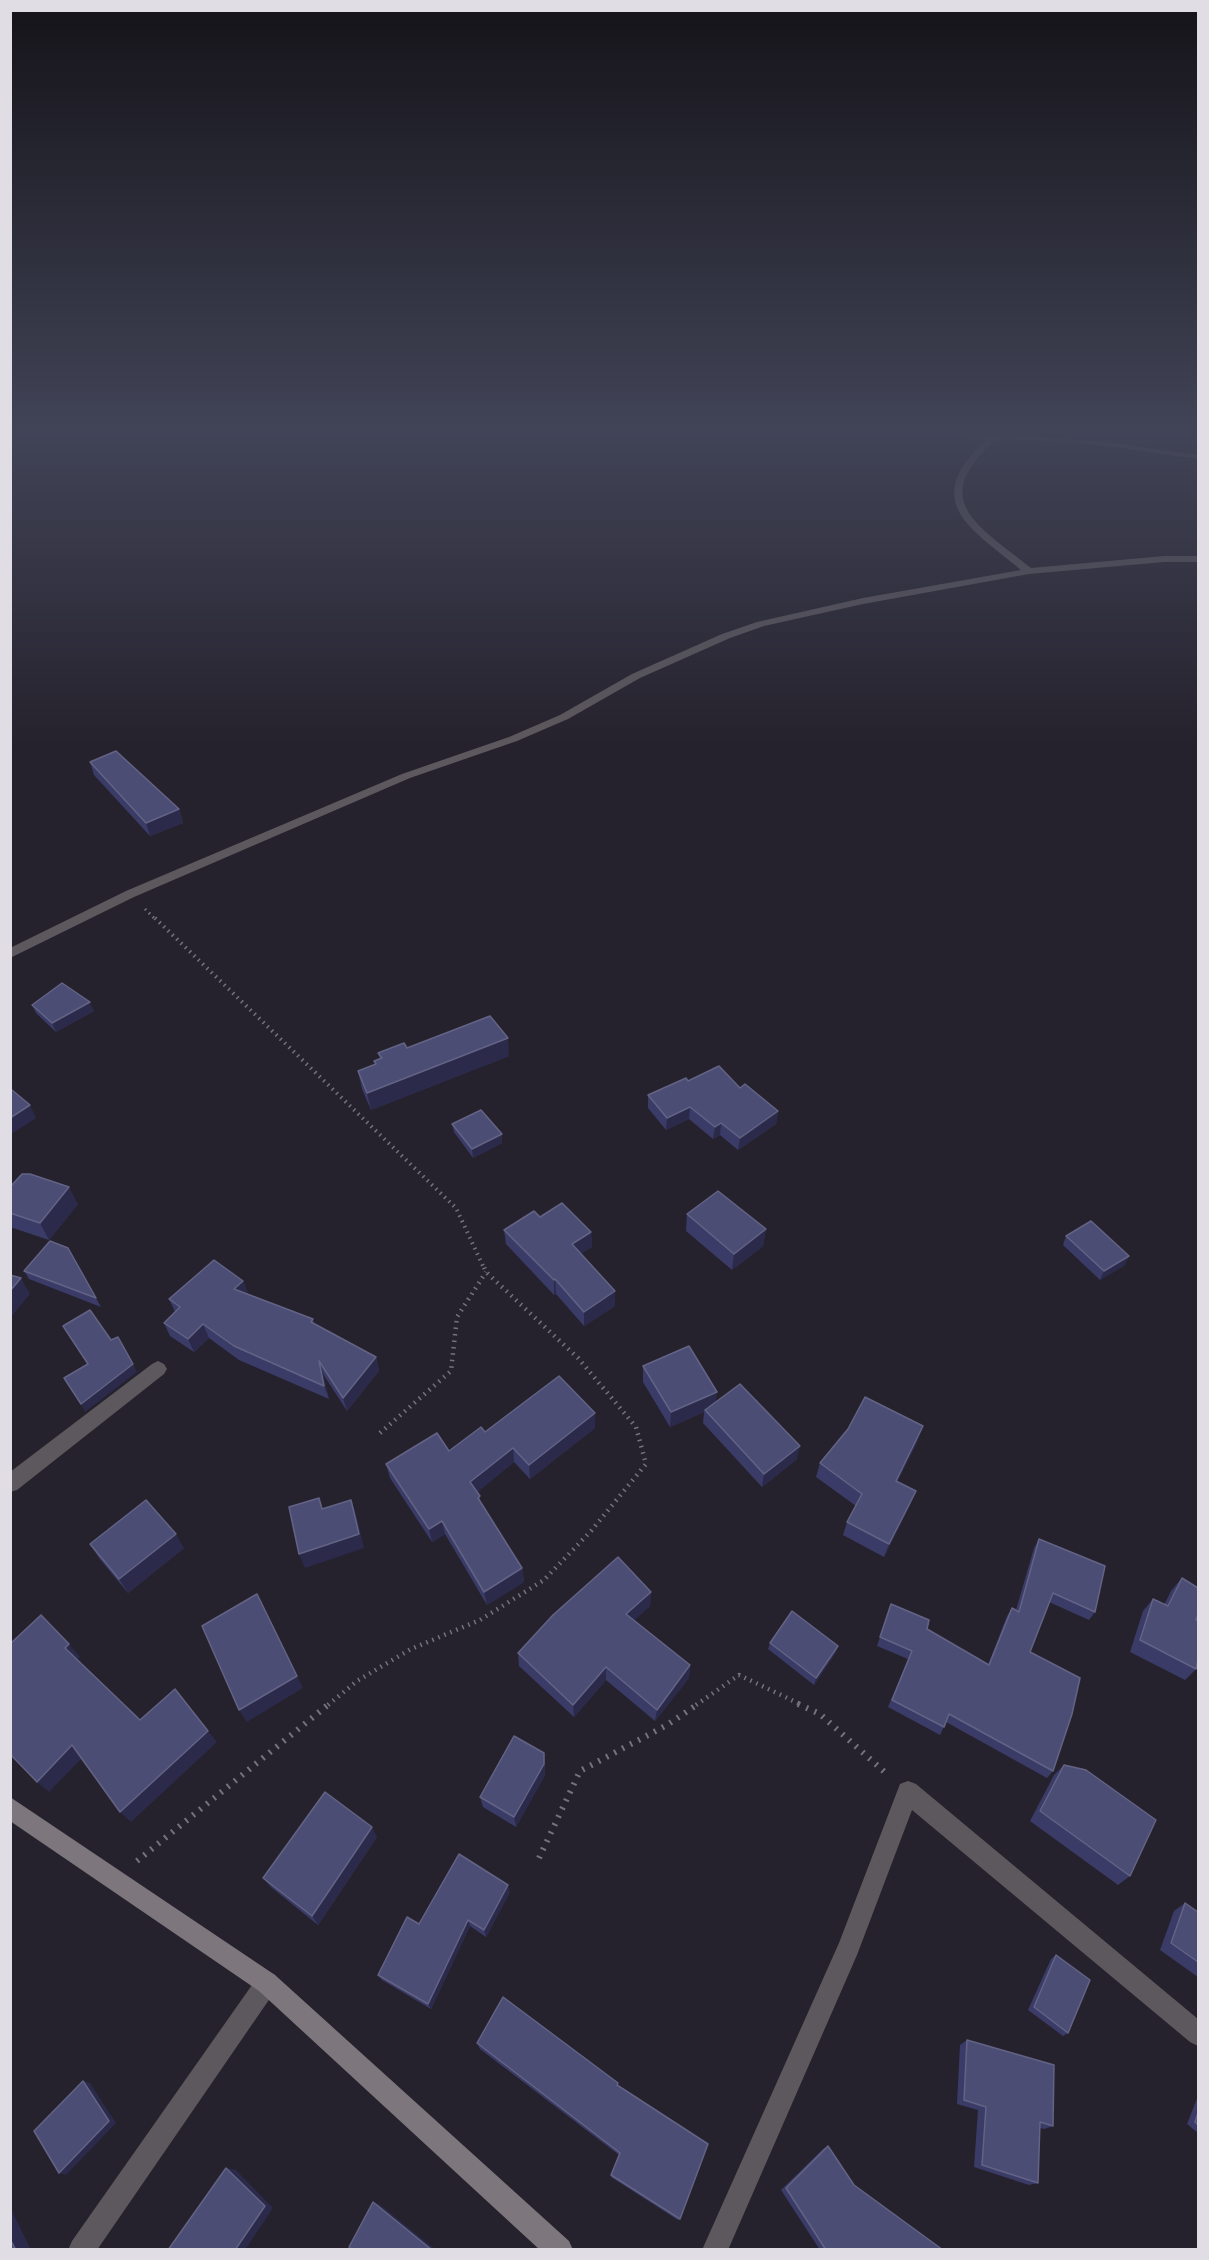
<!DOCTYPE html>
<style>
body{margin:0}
#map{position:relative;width:1209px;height:2260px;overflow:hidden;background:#26222d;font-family:"Source Sans 3",sans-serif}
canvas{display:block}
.frame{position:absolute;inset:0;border:12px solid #e0dde5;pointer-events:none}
</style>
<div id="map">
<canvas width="1209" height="2260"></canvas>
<div class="frame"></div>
</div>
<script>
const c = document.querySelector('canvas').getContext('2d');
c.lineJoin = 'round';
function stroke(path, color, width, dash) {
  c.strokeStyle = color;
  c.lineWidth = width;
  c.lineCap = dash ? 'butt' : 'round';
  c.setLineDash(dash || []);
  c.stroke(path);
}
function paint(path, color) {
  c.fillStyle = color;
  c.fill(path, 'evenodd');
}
const pathFar3 = new Path2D(`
 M 145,909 L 156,920`);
const pathFar2 = new Path2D(`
 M 155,918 L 456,1208 L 483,1266`);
const pathFar1 = new Path2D(`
 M 380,1433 L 451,1371 L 457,1317 L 486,1272
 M 328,1705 L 357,1681 L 411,1649 L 480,1620 L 544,1580 L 591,1531 L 646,1464 L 636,1427 L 578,1358 L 486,1272 L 483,1265
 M 696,1705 L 739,1675 L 802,1705`);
const path = new Path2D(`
 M 798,1704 L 820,1714 L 889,1776
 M 539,1858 L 580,1771 L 667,1725 L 698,1704
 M 137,1861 L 329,1704`);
const street = new Path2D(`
 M 907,429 L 931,429 L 975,436 L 1018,435 L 1115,443 L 1198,455 L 1198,459 C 1132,450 1064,438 996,440 C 925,501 981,527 1031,568 L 1164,556 L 1198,556 L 1198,562 L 1164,562 L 1029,574 L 863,604 L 764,626 L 730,638 L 640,678 L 568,719 L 517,741 L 410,778 L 134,897 L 10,958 L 10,948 L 126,891 L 402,774 L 509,737 L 560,715 L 632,674 L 722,634 L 757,622 L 863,598 L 1021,570 C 971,528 919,502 986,440 Z
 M 158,1361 L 164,1364 L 167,1369 L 164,1374 L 17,1490 L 10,1492 L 10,1472 L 152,1364 Z
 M 908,1781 L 916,1784 L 1198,2019 L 1198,2046 L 1190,2042 L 912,1810 L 857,1955 L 728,2250 L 702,2250 L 839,1943 L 900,1784 Z
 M 267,1971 L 275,1975 L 279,1983 L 275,1991 L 97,2250 L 68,2250 L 72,2241 L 259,1975 Z`);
const secondary = new Path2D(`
 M 10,1797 L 275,1975 L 569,2241 L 573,2250 L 540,2250 L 259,1991 L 10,1821 Z`);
const wall = new Path2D(`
 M 90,762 L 179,809 L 183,823 L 150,836 L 94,775 Z
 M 32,1005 L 94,1011 L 56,1032 L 36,1013 Z
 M 407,1048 L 509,1056 L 371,1110 L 362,1089 L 358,1071 L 375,1064 L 374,1061 L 380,1059 L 378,1053 Z
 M 688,1081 L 740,1088 L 778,1111 L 776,1124 L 738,1150 L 720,1135 L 713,1139 L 689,1119 L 666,1130 L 648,1108 L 648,1095 Z
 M 452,1124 L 502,1143 L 473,1158 L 454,1132 Z
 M 10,1187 L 78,1204 L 49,1240 L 10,1227 Z
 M 687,1214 L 766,1229 L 763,1246 L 732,1270 L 686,1231 Z
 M 540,1217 L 591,1232 L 592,1247 L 581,1253 L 615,1306 L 584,1326 L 556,1294 L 554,1295 L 506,1244 L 504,1230 Z
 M 1066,1236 L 1125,1265 L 1100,1280 L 1063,1245 Z
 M 68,1248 L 101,1307 L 29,1279 L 24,1271 Z
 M 243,1281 L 248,1294 L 313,1319 L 314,1324 L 376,1357 L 379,1371 L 347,1411 L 323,1374 L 329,1399 L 239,1360 L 209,1338 L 194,1352 L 170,1336 L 164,1323 L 175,1312 L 169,1299 Z
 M 643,1366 L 716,1402 L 797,1459 L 762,1487 L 703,1423 L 704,1412 L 670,1427 L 643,1382 Z
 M 595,1413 L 595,1428 L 530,1479 L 514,1462 L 477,1492 L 481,1503 L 522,1568 L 524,1582 L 487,1605 L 445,1534 L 432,1542 L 390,1478 L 386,1464 L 449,1451 L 485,1432 Z
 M 918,1440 L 897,1482 L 916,1491 L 910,1505 L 884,1557 L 843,1535 L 847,1522 L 856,1506 L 816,1477 L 820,1463 Z
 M 1039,1539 L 1095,1612 L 1089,1620 L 1049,1602 L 1030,1652 L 1053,1771 L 1047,1778 L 946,1722 L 940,1735 L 888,1707 L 908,1659 L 877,1646 L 891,1604 L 927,1629 L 988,1665 L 1007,1616 L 1012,1608 L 1016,1610 L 1034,1548 Z
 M 90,1544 L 184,1548 L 128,1593 L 99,1558 Z
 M 1182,1578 L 1196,1620 L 1196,1669 L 1185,1680 L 1130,1652 L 1143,1611 L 1153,1599 L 1164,1605 L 1171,1591 Z
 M 651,1592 L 650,1606 L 634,1620 L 690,1665 L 689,1678 L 655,1721 L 606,1680 L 574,1717 L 519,1666 L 518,1653 Z
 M 770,1643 L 836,1652 L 814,1685 L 768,1649 Z
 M 545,1764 L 545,1775 L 516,1827 L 483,1807 L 480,1797 Z
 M 1064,1765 L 1130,1876 L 1118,1885 L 1030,1821 L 1054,1775 Z
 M 377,1837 L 318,1925 L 271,1887 L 263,1878 Z
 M 510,1892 L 486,1937 L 470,1926 L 431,2009 L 382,1980 L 378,1975 L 419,1924 Z
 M 1185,1903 L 1198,1912 L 1198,1977 L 1160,1950 L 1174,1911 Z
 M 1056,1955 L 1068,2033 L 1063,2036 L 1028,2010 L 1051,1959 Z
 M 967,2040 L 1053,2126 L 1044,2129 L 1040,2128 L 1038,2183 L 1029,2185 L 974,2167 L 978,2110 L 957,2104 L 960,2045 Z
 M 477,2043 L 618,2086 L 680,2219 L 678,2220 L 611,2177 L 619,2155 L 480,2049 Z
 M 1198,2096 L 1198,2133 L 1187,2124 Z
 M 828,2146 L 854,2185 L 943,2250 L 820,2250 L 781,2190 L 823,2149 Z`);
const shadedWall = new Path2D(`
 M 179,809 L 183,823 L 150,836 L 146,823 Z
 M 90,1002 L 94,1011 L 56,1032 L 52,1023 Z
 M 508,1038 L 509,1056 L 371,1110 L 367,1093 Z
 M 30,1105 L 36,1118 L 13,1133 L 10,1129 L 10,1118 Z
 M 690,1107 L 689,1119 L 666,1130 L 667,1118 Z
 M 778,1111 L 776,1124 L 738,1150 L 740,1138 Z
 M 721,1123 L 720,1135 L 713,1139 L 715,1127 Z
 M 502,1134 L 502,1143 L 473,1158 L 472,1149 Z
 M 69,1187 L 78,1204 L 49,1240 L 40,1223 Z
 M 766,1229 L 763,1246 L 732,1270 L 734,1254 Z
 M 591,1232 L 592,1247 L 573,1259 L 572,1244 Z
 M 1129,1256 L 1125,1265 L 1100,1280 L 1104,1271 Z
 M 21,1278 L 30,1294 L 10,1318 L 10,1291 Z
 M 555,1279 L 556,1294 L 554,1295 L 554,1280 Z
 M 243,1281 L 248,1294 L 234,1289 Z
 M 615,1291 L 615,1306 L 584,1326 L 584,1312 Z
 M 203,1324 L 209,1338 L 194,1352 L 188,1339 Z
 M 376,1357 L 379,1371 L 347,1411 L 343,1398 Z
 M 319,1361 L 323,1374 L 329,1399 L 324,1386 Z
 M 133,1364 L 137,1372 L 85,1412 L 81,1404 Z
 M 717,1392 L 715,1408 L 705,1410 L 704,1412 L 670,1427 L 671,1412 Z
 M 595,1413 L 595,1428 L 530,1479 L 529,1465 Z
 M 923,1426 L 918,1440 L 891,1495 L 896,1481 Z
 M 800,1446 L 797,1459 L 762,1487 L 764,1474 Z
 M 513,1448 L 514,1462 L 473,1496 L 470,1482 Z
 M 916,1491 L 910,1505 L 884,1557 L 889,1544 Z
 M 351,1500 L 356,1514 L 364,1548 L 305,1568 L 299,1554 Z
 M 442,1521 L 445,1534 L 432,1542 L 429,1529 Z
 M 176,1534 L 184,1548 L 128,1593 L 119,1579 Z
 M 522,1568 L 524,1582 L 487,1605 L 484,1592 Z
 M 651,1592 L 650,1606 L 626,1628 L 626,1614 Z
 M 257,1594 L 303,1688 L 247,1722 L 239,1710 Z
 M 69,1644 L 80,1657 L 76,1661 L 65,1648 Z
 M 838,1646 L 836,1652 L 814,1685 L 816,1678 Z
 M 690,1665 L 689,1678 L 655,1721 L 657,1710 Z
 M 606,1667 L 606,1680 L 574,1717 L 573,1705 Z
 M 208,1731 L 217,1742 L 131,1822 L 120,1812 Z
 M 72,1745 L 84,1756 L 49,1792 L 37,1782 Z
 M 544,1753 L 545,1775 L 516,1827 L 514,1817 Z
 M 372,1827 L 377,1837 L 318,1925 L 312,1916 Z
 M 508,1885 L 510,1892 L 486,1937 L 484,1930 Z
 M 468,1920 L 470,1926 L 431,2009 L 428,2004 Z
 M 83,2081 L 90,2083 L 116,2123 L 66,2175 L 59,2173 Z
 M 226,2168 L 236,2170 L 273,2208 L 245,2250 L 235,2250 Z
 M 373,2202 L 379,2204 L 436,2250 L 432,2250 Z
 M 10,2207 L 31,2250 L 16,2250 L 10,2239 Z`);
const building = new Path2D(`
 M 116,751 L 179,809 L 146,823 L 90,762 Z
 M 62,983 L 90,1002 L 52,1023 L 32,1005 Z
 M 490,1016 L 508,1038 L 367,1093 L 358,1071 L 376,1064 L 374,1061 L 382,1058 L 378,1053 L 404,1043 L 407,1048 Z
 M 719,1066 L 740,1088 L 745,1084 L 778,1111 L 740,1138 L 721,1123 L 715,1127 L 690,1107 L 667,1118 L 648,1095 L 686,1078 L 688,1081 Z
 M 10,1090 L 12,1090 L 30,1105 L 10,1118 Z
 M 481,1110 L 502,1134 L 472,1149 L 452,1124 Z
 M 22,1174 L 30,1174 L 69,1187 L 40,1223 L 10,1213 L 10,1187 Z
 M 718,1191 L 766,1229 L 734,1254 L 687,1214 Z
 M 562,1203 L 591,1232 L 572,1244 L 615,1291 L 584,1312 L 555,1279 L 554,1280 L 504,1230 L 534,1211 L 540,1217 Z
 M 1091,1221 L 1129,1256 L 1104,1271 L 1066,1236 Z
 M 50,1241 L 68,1248 L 96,1298 L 24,1271 Z
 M 214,1260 L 243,1281 L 234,1289 L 313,1319 L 311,1322 L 376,1357 L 343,1398 L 319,1361 L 324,1386 L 234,1346 L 203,1324 L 188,1339 L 164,1323 L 180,1307 L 169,1299 Z
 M 10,1275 L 21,1278 L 10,1291 Z
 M 90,1310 L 111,1340 L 118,1337 L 133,1364 L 81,1404 L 64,1378 L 88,1364 L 63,1326 Z
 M 689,1346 L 717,1392 L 671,1412 L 643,1366 Z
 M 559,1376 L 595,1413 L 529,1465 L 513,1448 L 470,1482 L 480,1496 L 478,1498 L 522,1568 L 484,1592 L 442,1521 L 429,1529 L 386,1464 L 437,1433 L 449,1451 L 481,1427 L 485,1432 Z
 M 740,1384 L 800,1446 L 764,1474 L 705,1410 Z
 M 865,1397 L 923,1426 L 896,1481 L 916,1491 L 889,1544 L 847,1522 L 862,1494 L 820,1463 L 848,1429 Z
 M 319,1498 L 322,1509 L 351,1500 L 359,1534 L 299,1554 L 289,1507 Z
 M 146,1500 L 176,1534 L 119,1579 L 90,1544 Z
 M 1039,1539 L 1105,1566 L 1095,1612 L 1053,1593 L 1030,1652 L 1080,1678 L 1072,1714 L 1053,1771 L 949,1714 L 944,1727 L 892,1700 L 912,1651 L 880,1637 L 891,1604 L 929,1620 L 927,1629 L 989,1665 L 1012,1608 L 1019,1612 Z
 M 618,1557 L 651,1592 L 626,1614 L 690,1665 L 657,1710 L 606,1667 L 573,1705 L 518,1653 L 553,1615 Z
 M 1182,1578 L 1198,1588 L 1198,1614 L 1196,1620 L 1198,1621 L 1198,1660 L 1196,1669 L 1140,1640 L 1153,1599 L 1168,1606 Z
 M 257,1594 L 297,1676 L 239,1710 L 202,1626 Z
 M 792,1611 L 838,1646 L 816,1678 L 770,1643 Z
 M 41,1615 L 69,1644 L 65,1648 L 140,1720 L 175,1689 L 208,1731 L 120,1812 L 72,1745 L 37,1782 L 10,1754 L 10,1644 Z
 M 514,1736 L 544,1753 L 544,1764 L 514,1817 L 480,1797 Z
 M 1064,1765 L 1086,1770 L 1156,1820 L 1130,1876 L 1040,1811 Z
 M 325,1792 L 372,1827 L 312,1916 L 263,1878 Z
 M 459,1854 L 508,1885 L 484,1930 L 468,1920 L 428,2004 L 378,1975 L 407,1917 L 419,1924 Z
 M 1185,1903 L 1198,1912 L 1198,1962 L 1171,1943 Z
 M 1056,1955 L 1090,1980 L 1068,2033 L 1034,2007 Z
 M 503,1997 L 618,2083 L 617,2085 L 708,2144 L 680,2219 L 611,2175 L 620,2153 L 477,2043 Z
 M 967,2040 L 1054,2065 L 1053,2126 L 1040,2122 L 1038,2183 L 982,2165 L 986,2107 L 964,2100 Z
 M 83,2081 L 109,2121 L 59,2173 L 34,2131 Z
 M 1198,2113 L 1198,2125 L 1195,2122 Z
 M 828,2146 L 854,2185 L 943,2250 L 826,2250 L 786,2188 Z
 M 226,2168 L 265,2206 L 235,2250 L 168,2250 Z
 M 373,2202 L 432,2250 L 353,2250 L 349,2247 Z
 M 10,2239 L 16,2250 L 10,2250 Z`);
stroke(pathFar3, '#76727c', 3, [1.5, 4]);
stroke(pathFar2, '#76727c', 4, [1.5, 4.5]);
stroke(pathFar1, '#76727c', 4.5, [1.5, 5]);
stroke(path, '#76727c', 6, [2, 7]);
paint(street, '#5d585d');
paint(secondary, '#7e767d');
paint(wall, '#3a3b67');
paint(shadedWall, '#2b2a4a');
paint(building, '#4c4d74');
stroke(building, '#636386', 1.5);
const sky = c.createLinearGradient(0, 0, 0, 746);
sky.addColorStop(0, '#151319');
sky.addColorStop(0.58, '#414457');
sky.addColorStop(1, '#41445700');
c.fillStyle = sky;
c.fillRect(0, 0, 1209, 746);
</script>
